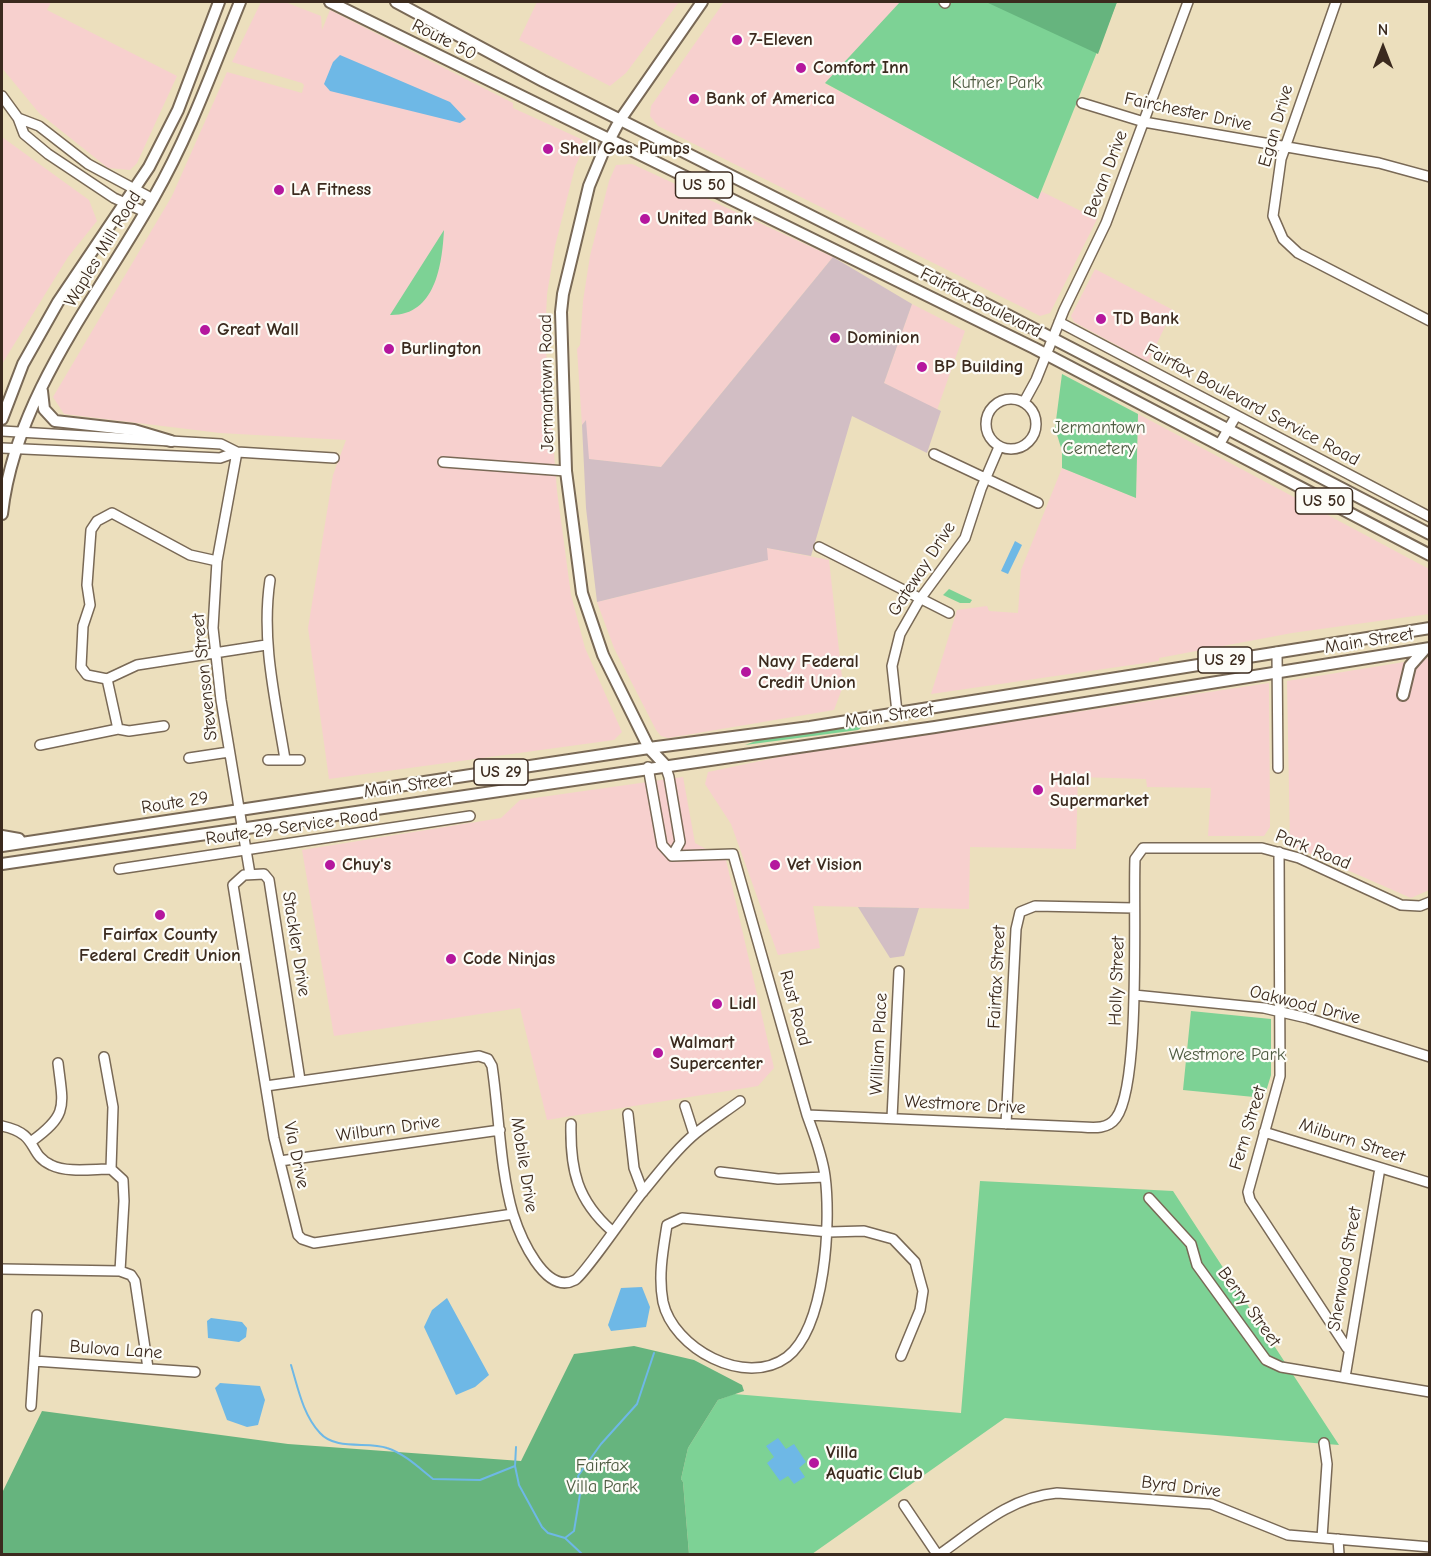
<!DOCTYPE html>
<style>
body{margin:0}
#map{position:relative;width:1431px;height:1556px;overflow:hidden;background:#ecdfbd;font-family:"Comic Neue",sans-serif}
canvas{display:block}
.frame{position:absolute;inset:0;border:3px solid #3b2a1e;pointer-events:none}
.north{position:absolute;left:1353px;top:18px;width:60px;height:60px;-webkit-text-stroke:4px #fdfcf7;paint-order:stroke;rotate:0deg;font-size:16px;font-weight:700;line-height:24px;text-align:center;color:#3b2a1e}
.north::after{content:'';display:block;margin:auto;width:21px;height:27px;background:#3b2a1e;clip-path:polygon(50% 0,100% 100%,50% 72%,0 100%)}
</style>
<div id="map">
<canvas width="1431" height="1556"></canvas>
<div class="frame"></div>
<div class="north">N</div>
</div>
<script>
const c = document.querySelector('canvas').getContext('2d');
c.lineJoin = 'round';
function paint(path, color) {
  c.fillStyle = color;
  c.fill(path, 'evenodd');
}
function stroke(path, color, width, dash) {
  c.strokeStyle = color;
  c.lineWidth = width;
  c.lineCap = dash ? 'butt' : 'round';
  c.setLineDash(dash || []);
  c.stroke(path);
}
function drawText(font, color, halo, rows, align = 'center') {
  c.font = font + ' "Comic Neue",sans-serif';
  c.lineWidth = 4.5;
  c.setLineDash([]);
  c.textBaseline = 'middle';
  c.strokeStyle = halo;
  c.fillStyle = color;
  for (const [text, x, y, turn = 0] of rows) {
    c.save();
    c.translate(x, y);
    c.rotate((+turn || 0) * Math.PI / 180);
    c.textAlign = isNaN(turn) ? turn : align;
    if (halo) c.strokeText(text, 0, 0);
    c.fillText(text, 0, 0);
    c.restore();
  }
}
const built = new Path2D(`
 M 2,2 L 51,2 L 47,10 L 177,76 L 137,163 L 130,170 L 108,168 L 39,113 L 2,68 Z
 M 261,2 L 285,2 L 321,16 L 322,30 L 330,10 L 513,103 L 513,108 L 581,139 L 585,145 L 575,167 L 555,246 L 547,294 L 545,339 L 557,491 L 571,595 L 585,648 L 622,732 L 614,740 L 329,779 L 308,628 L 333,475 L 346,440 L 220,433 L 64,414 L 53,397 L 172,196 L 227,72 L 302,93 L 304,85 L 302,83 L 232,62 Z
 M 537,2 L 679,2 L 626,73 L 610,86 L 519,40 Z
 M 724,2 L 904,2 L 825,84 L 1097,219 L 1050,313 L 1040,316 L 658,126 L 650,116 L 651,106 Z
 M 2,137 L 89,200 L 97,221 L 68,257 L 2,364 Z
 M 632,164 L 833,257 L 661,467 L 588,459 L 585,421 L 582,425 L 577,349 L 580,345 L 583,301 L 590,256 L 609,181 L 616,165 Z
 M 1095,269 L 1173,310 L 1148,362 L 1074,322 L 1071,316 Z
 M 912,304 L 965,331 L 937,410 L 884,383 Z
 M 1138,414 L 1429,569 L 1429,614 L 1292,633 L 1159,658 L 1159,661 L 931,694 L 957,610 L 987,606 L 989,611 L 1018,613 L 1021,570 L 1062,468 L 1136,498 Z
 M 767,548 L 829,560 L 843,686 L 834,710 L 668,738 L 661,736 L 656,730 L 614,648 L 597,602 L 767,560 Z
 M 1429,658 L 1429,890 L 1411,898 L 1290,845 L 1287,681 Z
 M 1269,683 L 1270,827 L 1264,836 L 1208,836 L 1211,788 L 1147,787 L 1146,779 L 1078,777 L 1076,849 L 970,847 L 969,909 L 813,906 L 820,948 L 778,955 L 731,824 L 705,784 L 708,772 L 784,756 Z
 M 683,777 L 695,843 L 726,860 L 774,1068 L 758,1086 L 547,1120 L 520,1008 L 334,1036 L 302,850 L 501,818 L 520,800 Z`);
const industrial = new Path2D(`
 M 833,257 L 912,304 L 884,383 L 941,411 L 927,453 L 852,416 L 811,556 L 767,548 L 768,560 L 597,602 L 586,508 L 582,425 L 586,420 L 589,459 L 661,467 Z
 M 858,907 L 919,908 L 904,956 L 890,958 Z`);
const green = new Path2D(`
 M 900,2 L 1117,2 L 1038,199 L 825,83 Z
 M 444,230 C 442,266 435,316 390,315 Z
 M 1062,374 L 1138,414 L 1136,498 L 1062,468 L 1062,451 L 1055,428 Z
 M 949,589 L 972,600 L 970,603 L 960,603 L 943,595 Z
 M 858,725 L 861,728 L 858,730 L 745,745 L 764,738 Z
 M 1191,1011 L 1271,1019 L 1271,1075 L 1264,1098 L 1183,1090 Z
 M 980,1181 L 1173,1191 L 1339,1445 L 1005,1418 L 812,1554 L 689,1554 L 683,1482 L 681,1479 L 688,1448 L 718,1400 L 734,1394 L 961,1413 Z`);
const forest = new Path2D(`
 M 986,2 L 1117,2 L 1098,54 Z
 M 634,1346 L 694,1360 L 742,1385 L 744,1391 L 718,1400 L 688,1448 L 681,1479 L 683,1482 L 689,1554 L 2,1554 L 2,1493 L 42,1411 L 288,1444 L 521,1461 L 574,1354 Z`);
const water = new Path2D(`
 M 340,55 L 450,102 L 466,119 L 460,123 L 330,91 L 324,84 L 333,62 Z
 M 1015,541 L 1022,545 L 1008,574 L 1001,571 Z
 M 642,1287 L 650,1307 L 646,1327 L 611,1331 L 608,1325 L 621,1288 Z
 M 447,1298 L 489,1375 L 475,1387 L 456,1395 L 424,1327 L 432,1310 Z
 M 211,1318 L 242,1322 L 247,1328 L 246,1337 L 239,1342 L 208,1338 L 207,1321 Z
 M 220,1383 L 260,1386 L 265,1400 L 258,1425 L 247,1427 L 227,1420 L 215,1388 Z
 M 778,1438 L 786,1449 L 794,1444 L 806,1462 L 799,1468 L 805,1477 L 794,1484 L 788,1476 L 780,1481 L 767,1463 L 774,1457 L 766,1446 Z`);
const stream = new Path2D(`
 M 291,1365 C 298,1388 303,1415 320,1433 C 336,1451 368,1441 387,1448 C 405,1454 418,1467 433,1479 L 480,1480 L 515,1466 L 519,1485 L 542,1527 L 548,1533 L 565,1538 L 582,1554
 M 515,1466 L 516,1447
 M 565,1538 L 574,1531 L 581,1488 L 578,1476 L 601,1444 L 637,1404 L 654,1353`);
const minor = new Path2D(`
 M 944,2 L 945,3
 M 1336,2 L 1281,159 L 1273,216 L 1283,239 L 1298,253 L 1430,321
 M 2,96 L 18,118 L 24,134 L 48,154 L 114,198 L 145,212
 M 1082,103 L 1144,122 L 1379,163 L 1430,177
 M 18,118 L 39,126 L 88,164 L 153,199
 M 1059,322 L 1430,517
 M986 424a25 25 0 1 1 50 0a25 25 0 1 1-50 0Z
 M 1024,402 L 1036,380 L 1064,310 L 1106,223 L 1188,2
 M 2,431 L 221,444 L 237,452 L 334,458
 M 1219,445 L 1236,416
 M 2,448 L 220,458 L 237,452
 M 237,452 L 217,561 L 213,628 L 221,700 L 250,874
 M 934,454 L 1038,503
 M 443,462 L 566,471
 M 819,547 L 949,613
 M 217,561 L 190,555 L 112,513 L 97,521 L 91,530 L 87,585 L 90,605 L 83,626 L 81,667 L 87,675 L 107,679 L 137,665 L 266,645
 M 270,580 C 261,640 275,698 285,759
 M 1277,652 L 1278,768
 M 107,679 L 118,729 L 129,731 L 164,726
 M 897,712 L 892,666 L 900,634 L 920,599 L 965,538 L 981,489 L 999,447
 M 40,745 L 118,729
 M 189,758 L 229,752
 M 268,760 L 300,760
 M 648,767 L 662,845 L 672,856 L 680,842 L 669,777 L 665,765
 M 1279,852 L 1280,1076 L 1248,1192 L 1250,1200 L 1347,1348
 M 672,856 L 733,854 L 807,1115 C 814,1135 822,1154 825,1176 C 831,1221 826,1327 787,1357 C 745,1388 673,1348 663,1302 C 658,1276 663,1250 667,1225 L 682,1218 L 829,1232 L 864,1231 L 893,1239 L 915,1262 L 923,1291 L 920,1310 L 901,1356
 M 119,869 L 470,816
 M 1134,995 L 1264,1008 L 1307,1018 L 1430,1057
 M 104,1057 L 113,1107 L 111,1169
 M 300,1080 L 269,880 L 264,874 L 244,875 L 233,885 L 274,1138 L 298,1235 L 302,1239 L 314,1243 L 513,1214
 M 266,1086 L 479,1056 L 488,1059 L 492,1066 C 499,1112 500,1171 513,1214 C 520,1236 545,1296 575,1280 C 584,1275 629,1209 641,1194 C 658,1174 675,1150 696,1133 C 710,1122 725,1112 740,1101
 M 685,1106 L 694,1134
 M 628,1114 L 634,1168 L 643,1192
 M 807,1115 L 1082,1127 C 1095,1128 1108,1129 1116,1118 C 1141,1085 1133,908 1135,859 L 1143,848 L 1262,848 L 1299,858 L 1401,905 L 1420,906 L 1430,902
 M 892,1118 L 899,971
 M 571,1124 C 570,1170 577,1200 612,1231
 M 1006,1124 L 1016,929 L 1020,912 L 1035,906 L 1134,908
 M 2,1126 C 40,1134 27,1154 51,1165 C 67,1173 93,1169 111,1169
 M 1264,1132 L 1430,1183
 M 32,1141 C 69,1114 63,1106 58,1063
 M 280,1161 L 500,1130
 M 111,1169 L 123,1180 L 124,1201 L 120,1271
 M 720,1172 L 778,1179 L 825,1177
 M 1149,1198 L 1191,1244 L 1197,1265 L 1266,1360 L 1281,1367 L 1430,1392
 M 2,1269 L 120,1271 L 131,1275 L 135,1281 L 148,1368
 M 34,1361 L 195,1372
 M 1345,1377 L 1380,1168
 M 31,1406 L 37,1315
 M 904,1505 L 937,1554
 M 1322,1538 L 1327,1464 L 1324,1443
 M 1338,1539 L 1339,1554
 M 940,1554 C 977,1528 1010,1497 1057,1493 L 1211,1504 L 1288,1535 L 1430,1547`);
const major = new Path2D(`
 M 330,2 L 1034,348 L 1430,555
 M 396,2 L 543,81 L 990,306 L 1430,534
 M 42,391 L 44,409 L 55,421 L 134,430 L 171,441
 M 2,419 L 23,364 L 58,302 L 149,167 L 178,110 L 219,2
 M 2,514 C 15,396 98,297 154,197 C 190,134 213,68 240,2
 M 1403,695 L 1410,666 L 1425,649
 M 665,765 L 649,748 L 603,655 L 582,593 L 566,471 L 561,312 L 563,294 L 589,186 L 604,150 L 620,120 L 702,2
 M 2,836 L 19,839
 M 2,846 L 649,748 L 810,727 L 1430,628
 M 2,864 L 935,727 L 1430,648`);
const markers = [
 [737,40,6,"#b5179e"],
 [801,68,6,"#b5179e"],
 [694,99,6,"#b5179e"],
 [548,149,6,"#b5179e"],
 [279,190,6,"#b5179e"],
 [645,219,6,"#b5179e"],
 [1101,319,6,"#b5179e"],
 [205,330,6,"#b5179e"],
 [835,338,6,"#b5179e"],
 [389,349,6,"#b5179e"],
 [922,367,6,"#b5179e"],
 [746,672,6,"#b5179e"],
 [1038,790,6,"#b5179e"],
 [330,865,6,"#b5179e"],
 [775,865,6,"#b5179e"],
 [160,915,6,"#b5179e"],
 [451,959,6,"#b5179e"],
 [717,1004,6,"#b5179e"],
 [658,1053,6,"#b5179e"],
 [814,1463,6,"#b5179e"]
];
const shields = [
 [704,185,57],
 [1324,501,57],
 [1225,660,54],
 [501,772,54]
];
const shieldNames = [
 ["US 50",704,185],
 ["US 50",1324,501],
 ["US 29",1225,660],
 ["US 29",501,772]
];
const streetNames = [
 ["Route 50",444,40,27],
 ["Fairchester Drive",1188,112,12],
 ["Egan Drive",1276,126,-74],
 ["Bevan Drive",1106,174,-69],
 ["Waples Mill Road",103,249,-59],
 ["Fairfax Boulevard",981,303,27],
 ["Jermantown Road",547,383,-91],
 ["Fairfax Boulevard Service Road",1252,405,28],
 ["Gateway Drive",922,569,-57],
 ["Main Street",1369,641,-9],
 ["Stevenson Street",205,677,-96],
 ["Main Street",889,716,-8],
 ["Main Street",408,786,-8],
 ["Route 29",175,803,-9],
 ["Route 29 Service Road",292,827,-8],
 ["Park Road",1313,850,22],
 ["Stackler Drive",296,944,81],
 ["Fairfax Street",997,977,-87],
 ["Holly Street",1117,981,-88],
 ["Oakwood Drive",1305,1005,14],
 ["Rust Road",795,1008,75],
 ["William Place",879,1044,-87],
 ["Westmore Drive",965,1105,3],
 ["Fern Street",1248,1128,-73],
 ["Wilburn Drive",388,1129,-8],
 ["Milburn Street",1352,1141,18],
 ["Via Drive",296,1155,78],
 ["Mobile Drive",524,1165,81],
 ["Sherwood Street",1345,1269,-80],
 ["Berry Street",1249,1307,54],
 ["Bulova Lane",116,1350,4],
 ["Byrd Drive",1181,1487,7]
];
const poiNames = [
 ["7-Eleven",749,40],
 ["Comfort Inn",813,68],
 ["Bank of America",706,99],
 ["Shell Gas Pumps",560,149],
 ["LA Fitness",291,190],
 ["United Bank",657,219],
 ["TD Bank",1113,319],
 ["Great Wall",217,330],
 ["Dominion",847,338],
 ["Burlington",401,349],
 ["BP Building",934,367],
 ["Navy Federal",758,662],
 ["Credit Union",758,683],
 ["Halal",1050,780],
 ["Supermarket",1050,801],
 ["Chuy's",342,865],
 ["Vet Vision",787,865],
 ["Fairfax County",160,935,"center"],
 ["Federal Credit Union",160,956,"center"],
 ["Code Ninjas",463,959],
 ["Lidl",729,1004],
 ["Walmart",670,1043],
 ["Supercenter",670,1064],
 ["Villa",826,1453],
 ["Aquatic Club",826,1474]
];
const parkNames = [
 ["Kutner Park",997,83],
 ["Jermantown",1099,428],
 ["Cemetery",1099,449],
 ["Westmore Park",1227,1055],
 ["Fairfax",602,1466],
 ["Villa Park",602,1487]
];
paint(built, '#f7d0ce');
paint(industrial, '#d2bec4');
paint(green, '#7dd295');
paint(forest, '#66b47e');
paint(water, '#6eb8e6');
stroke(stream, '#6eb8e6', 2);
stroke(minor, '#796956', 12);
stroke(major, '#796956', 14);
stroke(minor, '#fff', 9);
stroke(major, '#fff', 10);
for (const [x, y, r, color] of markers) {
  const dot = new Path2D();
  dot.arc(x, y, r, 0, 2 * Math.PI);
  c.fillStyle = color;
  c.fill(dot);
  stroke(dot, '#fdfcf7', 2);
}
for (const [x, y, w] of shields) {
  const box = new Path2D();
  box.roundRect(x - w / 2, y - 13, w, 26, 4.5);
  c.fillStyle = '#fdfcf7';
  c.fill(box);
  stroke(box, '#3b2a1e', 1.5);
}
drawText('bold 16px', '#3b2a1e', null, shieldNames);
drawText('18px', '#3b2a1e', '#fdfcf7', streetNames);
drawText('bold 18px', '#3b2a1e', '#fdfcf7', poiNames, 'left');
drawText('18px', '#4f5c42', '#fdfcf7', parkNames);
</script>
